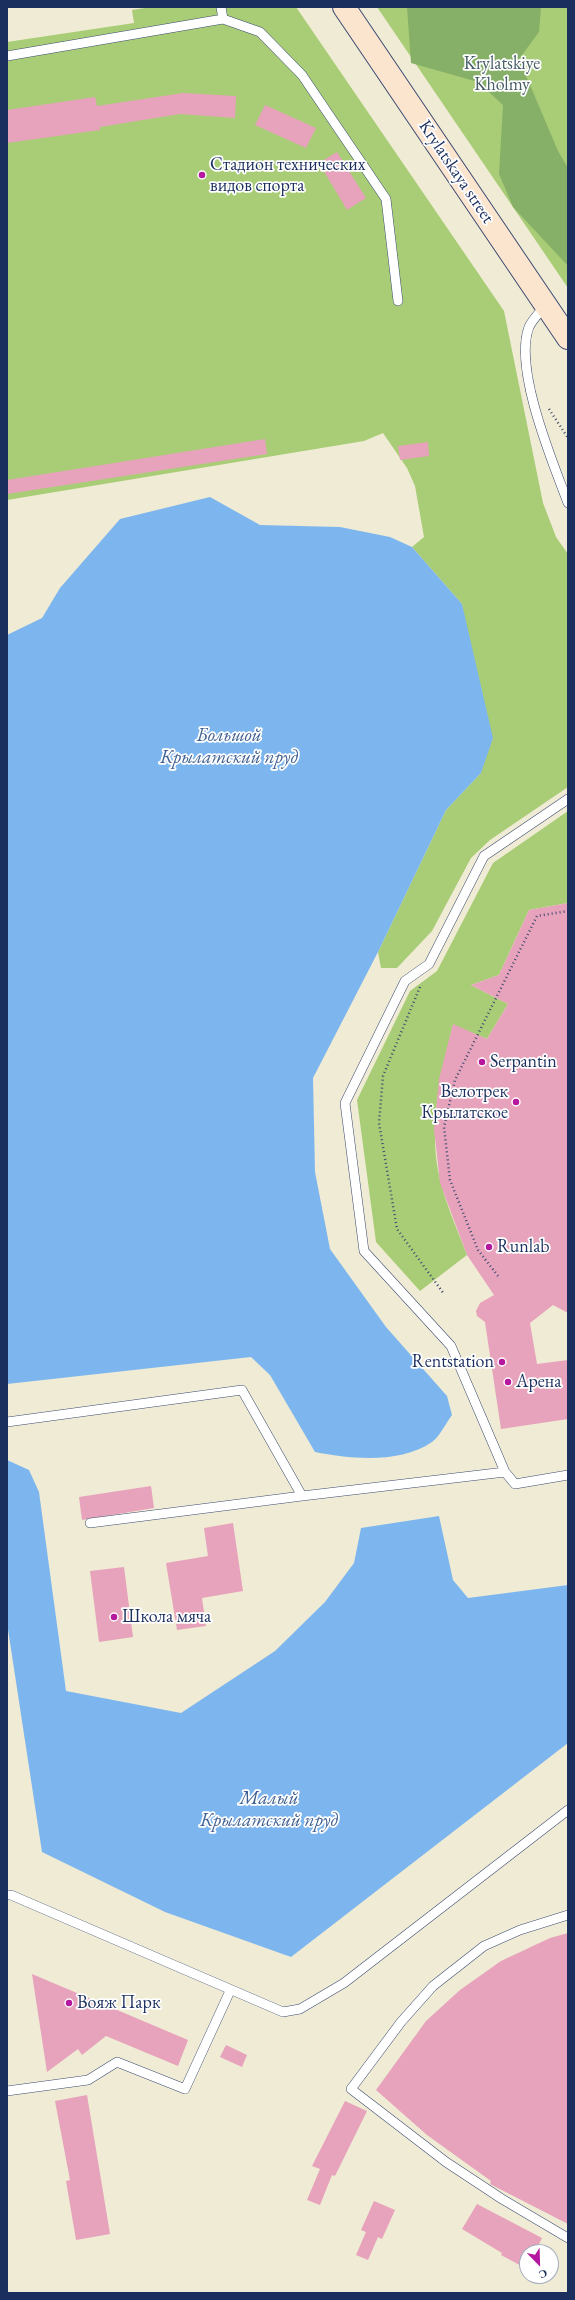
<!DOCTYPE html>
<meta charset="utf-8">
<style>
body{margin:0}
#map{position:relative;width:575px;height:2300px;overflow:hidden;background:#f0ebd4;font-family:"EB Garamond",serif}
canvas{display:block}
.frame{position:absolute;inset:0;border:8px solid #1b2f5e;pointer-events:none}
.north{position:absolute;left:519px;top:2244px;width:40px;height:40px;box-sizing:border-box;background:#fff;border:1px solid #a4acbf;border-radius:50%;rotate:157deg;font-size:11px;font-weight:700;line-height:16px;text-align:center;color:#1b2f5e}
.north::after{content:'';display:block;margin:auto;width:14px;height:18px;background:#b5179e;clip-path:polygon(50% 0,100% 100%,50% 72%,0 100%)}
</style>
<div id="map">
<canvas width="575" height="2300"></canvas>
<div class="frame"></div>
<div class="north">С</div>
</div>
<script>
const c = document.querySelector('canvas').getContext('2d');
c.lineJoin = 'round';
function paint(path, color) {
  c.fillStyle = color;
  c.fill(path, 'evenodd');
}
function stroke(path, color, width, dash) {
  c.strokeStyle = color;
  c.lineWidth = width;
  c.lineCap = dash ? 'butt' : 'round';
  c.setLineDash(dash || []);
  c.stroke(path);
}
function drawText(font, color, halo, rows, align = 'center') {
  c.font = font + ' "EB Garamond",serif';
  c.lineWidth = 3.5;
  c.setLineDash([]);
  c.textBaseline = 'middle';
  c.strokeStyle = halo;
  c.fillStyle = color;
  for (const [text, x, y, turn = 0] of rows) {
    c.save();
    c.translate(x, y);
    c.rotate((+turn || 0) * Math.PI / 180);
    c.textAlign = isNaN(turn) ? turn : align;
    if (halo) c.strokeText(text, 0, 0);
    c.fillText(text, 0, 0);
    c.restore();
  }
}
const green = new Path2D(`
 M 151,7 L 296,7 L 504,311 L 543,503 L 556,537 L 568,554 L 568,787 L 490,840 L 471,858 L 432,931 L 397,968 L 381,968 L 378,952 L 446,810 L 481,773 L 462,604 L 412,547 L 424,537 L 415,486 L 407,468 L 383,433 L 364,441 L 7,500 L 7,42 L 134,23 L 132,10 Z
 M 377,7 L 568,7 L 568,288 Z
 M 568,811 L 568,903 L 529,910 L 499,975 L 471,985 L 508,1004 L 487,1039 L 453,1025 C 440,1077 427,1130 441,1183 C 447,1207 458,1231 467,1255 L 420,1291 L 376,1242 L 357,1100 L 410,991 L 437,971 L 493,863 Z`);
const forest = new Path2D(`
 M 407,7 L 541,7 L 539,32 L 519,59 L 558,151 L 568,168 L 568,266 L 513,207 L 499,174 L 503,105 L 478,82 L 411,63 Z`);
const water = new Path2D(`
 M 210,497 L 260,525 L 340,527 L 390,537 L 412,547 L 462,604 L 493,738 L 481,773 L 446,810 L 378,952 L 313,1078 L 315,1172 L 330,1249 L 386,1327 L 447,1396 L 452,1415 C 446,1423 440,1436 432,1442 C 400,1464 351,1459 315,1452 L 270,1375 L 251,1357 L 7,1384 L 7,635 L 42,618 L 60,588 L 120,519 Z
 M 7,1460 L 29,1470 L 39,1492 L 66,1691 L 181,1713 L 275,1651 L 325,1602 L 354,1563 L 361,1528 L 439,1516 L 453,1580 L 468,1598 L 568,1585 L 568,1743 L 291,1957 L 165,1912 L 42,1852 L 7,1623 Z`);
const building = new Path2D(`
 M 183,93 L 236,96 L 235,118 L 180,114 L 100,127 L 100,130 L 7,143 L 7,110 L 95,97 L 97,106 Z
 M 265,105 L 316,128 L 306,148 L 255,125 Z
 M 337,152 L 366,198 L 347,210 L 319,163 Z
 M 265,439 L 267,454 L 7,494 L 7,480 Z
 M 428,442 L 429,456 L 400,460 L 398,446 Z
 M 568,903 L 568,1313 L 553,1305 L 530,1323 L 537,1364 L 568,1360 L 568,1419 L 501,1429 L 485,1322 L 477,1316 L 476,1311 L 480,1303 L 494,1295 L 467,1255 L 440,1183 L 434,1129 L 439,1079 L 453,1024 L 487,1039 L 508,1004 L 471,985 L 499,975 L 529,910 Z
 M 151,1486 L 154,1508 L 82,1520 L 79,1497 Z
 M 233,1523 L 243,1591 L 202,1598 L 206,1626 L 177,1630 L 166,1563 L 208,1556 L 204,1528 Z
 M 124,1567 L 133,1637 L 99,1642 L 90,1571 Z
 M 568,1933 L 568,2224 L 490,2184 L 491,2181 L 427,2135 L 376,2090 L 426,2021 L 460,1990 L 501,1961 L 550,1938 Z
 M 32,1974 L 188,2040 L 178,2066 L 106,2036 L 82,2055 L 78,2049 L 47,2072 Z
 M 226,2045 L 247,2055 L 242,2067 L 220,2057 Z
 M 87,2095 L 110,2234 L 76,2240 L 66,2181 L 70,2180 L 55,2101 Z
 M 345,2101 L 367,2111 L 335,2176 L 332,2175 L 320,2205 L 307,2200 L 320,2169 L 312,2166 Z
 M 374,2201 L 395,2210 L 382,2239 L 378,2237 L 368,2260 L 356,2255 L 366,2232 L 361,2230 Z
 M 477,2204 L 542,2238 L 535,2252 L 527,2252 L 527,2269 L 501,2255 L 502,2253 L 462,2229 Z`);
const path = new Path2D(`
 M 549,409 L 568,438
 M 420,987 L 383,1076 L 379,1123 L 397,1229 L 444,1294
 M 498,1276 L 478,1250 L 450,1180 L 444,1127 L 455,1080 L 537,916 L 568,911`);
const service = new Path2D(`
 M 223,19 L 260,32 L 302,75 L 386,199 L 398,301
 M 7,56 L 223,19 L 221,7
 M 546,305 C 540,312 532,320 529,327 C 513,368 553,463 568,503
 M 568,799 L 484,856 L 429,964 L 405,981 L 345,1103 L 364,1251 L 451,1346 L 505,1472 L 515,1484 L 568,1475
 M 7,1422 L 242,1390 L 302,1496 L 505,1472
 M 90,1523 L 302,1496
 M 7,1895 L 11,1895 L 283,2012 L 300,2009 L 344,1983 L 568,1810
 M 568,1915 L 520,1930 L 484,1946 L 433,1986 L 401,2022 L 351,2089 L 446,2162 L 502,2199 L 568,2238
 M 7,2091 L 88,2080 L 117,2062 L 185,2089 L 230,1991`);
const secondary = new Path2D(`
 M 344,7 L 568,338`);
const markers = [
 [202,175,4,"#b5179e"],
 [482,1062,4,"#b5179e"],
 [516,1102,4,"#b5179e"],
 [489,1247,4,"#b5179e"],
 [502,1362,4,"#b5179e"],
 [508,1382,4,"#b5179e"],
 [114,1617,4,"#b5179e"],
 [69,2003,4,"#b5179e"]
];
const parkNames = [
 ["Krylatskiye",502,64],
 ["Kholmy",502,85]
];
const poiNames = [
 ["Стадион технических",210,165],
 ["видов спорта",210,186],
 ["Serpantin",490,1062],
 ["Велотрек",508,1092,"right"],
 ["Крылатское",508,1113,"right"],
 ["Runlab",497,1247],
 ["Rentstation",494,1362,"right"],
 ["Арена",516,1382],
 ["Школа мяча",122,1617],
 ["Вояж Парк",77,2003]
];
const streetNames = [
 ["Krylatskaya street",456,172,56]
];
const waterNames = [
 ["Большой",229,736],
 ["Крылатский пруд",229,758],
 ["Малый",269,1799],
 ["Крылатский пруд",269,1821]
];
paint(green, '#a9cd76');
paint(forest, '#86b067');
paint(water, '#7db6ee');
paint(building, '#e7a2bc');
stroke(service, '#3b4b70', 10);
stroke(secondary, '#3b4b70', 24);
stroke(path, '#3b4b70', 2.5, [1, 3]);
stroke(service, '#fff', 9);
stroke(secondary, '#fbe5cf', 22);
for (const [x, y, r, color] of markers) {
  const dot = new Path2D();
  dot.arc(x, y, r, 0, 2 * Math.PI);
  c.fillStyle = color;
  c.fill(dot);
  stroke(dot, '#fff', 1.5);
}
drawText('18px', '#465e65', '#fff', parkNames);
drawText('18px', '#1b2f5e', '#fff', poiNames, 'left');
drawText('18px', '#1b2f5e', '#fff', streetNames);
drawText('italic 19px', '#3d5e90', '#fff', waterNames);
</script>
